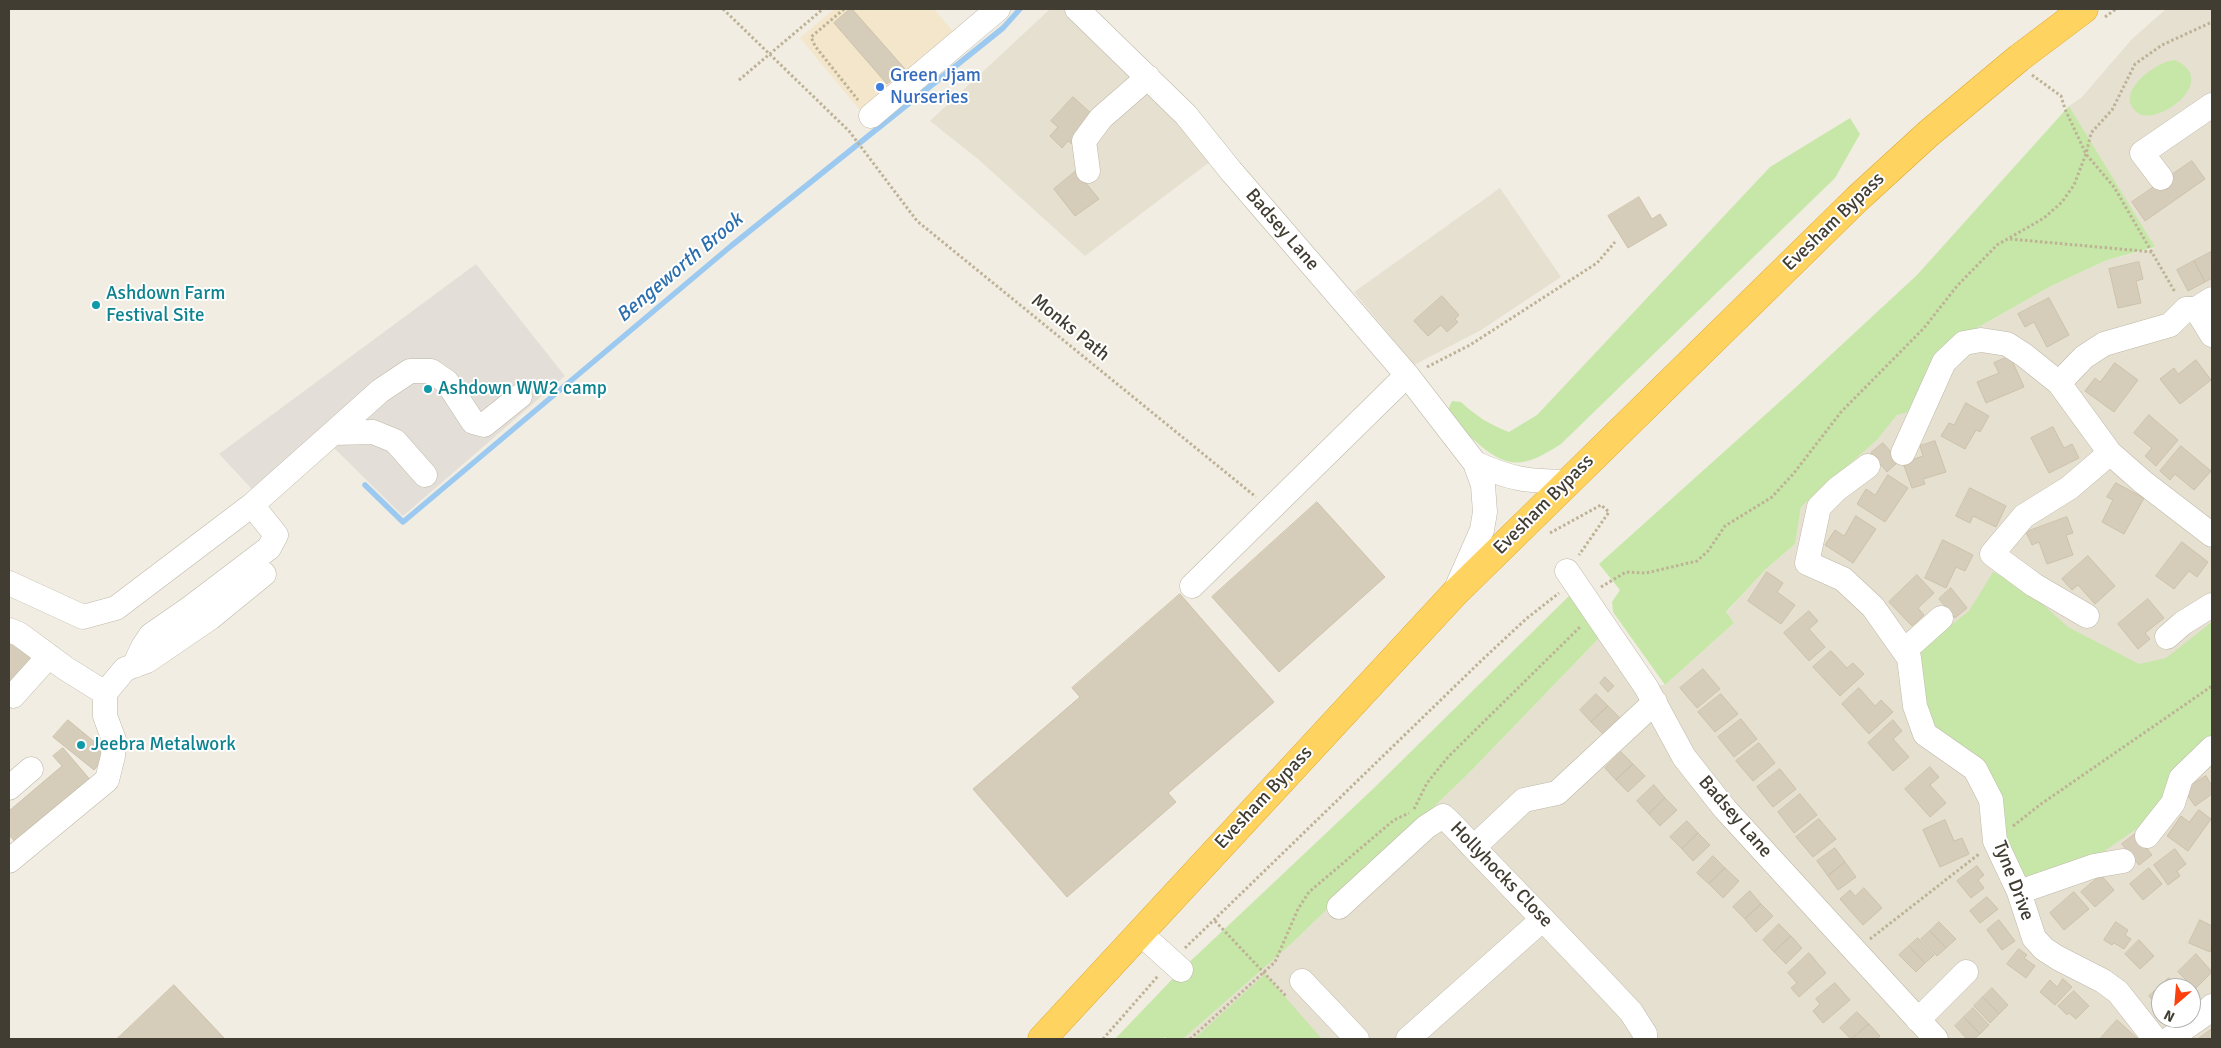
<!DOCTYPE html>
<style>
body{margin:0}
#map{position:relative;width:2221px;height:1048px;overflow:hidden;background:#f1ede2;font-family:Signika,sans-serif}
canvas{display:block}
.frame{position:absolute;inset:0;border:10px solid #423d32;pointer-events:none}
.north{position:absolute;left:2151px;top:978px;width:50px;height:50px;box-sizing:border-box;background:#fff;border:1px solid #b3b1ad;border-radius:50%;rotate:207deg;font-size:14px;font-weight:700;line-height:20px;text-align:center;color:#423d32}
.north::after{content:'';display:block;margin:auto;width:18px;height:22px;background:#fc400e;clip-path:polygon(50% 0,100% 100%,50% 72%,0 100%)}
</style>
<div id="map">
<canvas width="2221" height="1048"></canvas>
<div class="frame"></div>
<div class="north">N</div>
</div>
<script>
const c = document.querySelector('canvas').getContext('2d');
c.lineJoin = 'round';
function paint(path, color) {
  c.fillStyle = color;
  c.fill(path, 'evenodd');
}
function stroke(path, color, width, dash) {
  c.strokeStyle = color;
  c.lineWidth = width;
  c.lineCap = dash ? 'butt' : 'round';
  c.setLineDash(dash || []);
  c.stroke(path);
}
function drawText(font, color, halo, rows, align = 'center') {
  c.font = font + ' Signika,sans-serif';
  c.lineWidth = 4;
  c.setLineDash([]);
  c.textBaseline = 'middle';
  c.strokeStyle = halo;
  c.fillStyle = color;
  for (const [text, x, y, turn = 0] of rows) {
    c.save();
    c.translate(x, y);
    c.rotate((+turn || 0) * Math.PI / 180);
    c.textAlign = isNaN(turn) ? turn : align;
    if (halo) c.strokeText(text, 0, 0);
    c.fillText(text, 0, 0);
    c.restore();
  }
}
const residential = new Path2D(`
 M 1050,9 L 1077,9 L 1219,155 L 1085,256 L 978,159 L 930,121 Z
 M 2166,9 L 2212,9 L 2212,1039 L 1183,1039 L 1290,945 L 1469,773 L 1602,635 L 1641,686 L 1665,685 L 1734,623 L 1726,613 L 1766,569 L 1795,544 L 1801,507 L 1877,440 L 1897,415 L 1945,346 L 2051,286 L 2107,260 L 2155,248 L 2069,106 L 2082,97 L 2132,39 ZM 2161,988 L 2191,988 L 2191,1018 L 2161,1018 Z
 M 1500,188 L 1561,277 L 1481,330 L 1414,365 L 1354,292 Z`);
const commercial = new Path2D(`
 M 834,9 L 934,9 L 967,48 L 873,126 L 800,38 Z`);
const industrial = new Path2D(`
 M 476,264 L 565,376 L 403,516 L 331,445 L 265,503 L 219,454 Z`);
const green = new Path2D(`
 M 2175,60 C 2221,81 2157,127 2138,113 C 2112,94 2156,61 2175,60 Z
 M 2069,106 L 2155,247 L 2107,260 L 2051,286 L 1945,346 L 1909,412 L 1897,415 L 1877,440 L 1801,507 L 1795,544 L 1766,569 L 1726,612 L 1734,623 L 1665,685 L 1613,612 L 1612,602 L 1620,590 L 1599,564 L 1795,388 L 1917,275 Z
 M 1850,118 L 1860,134 L 1835,178 L 1561,444 C 1524,468 1507,471 1473,439 C 1463,430 1455,422 1448,410 L 1452,401 L 1461,402 C 1476,416 1490,425 1509,432 L 1537,415 L 1770,167 Z
 M 1993,572 L 2023,587 L 2068,627 L 2139,664 L 2166,658 L 2212,622 L 2212,737 L 2155,816 L 2090,861 L 2018,886 L 1991,800 L 1925,734 L 1909,658 L 1969,611 Z
 M 1570,595 L 1602,635 L 1469,773 L 1290,945 L 1183,1039 L 1167,1039 L 1165,1037 L 1163,1039 L 1115,1039 L 1181,970 L 1375,787 Z
 M 1265,974 L 1322,1039 L 1194,1039 Z`);
const stream = new Path2D(`
 M 365,485 L 403,522 L 731,246 L 1003,28 L 1020,9`);
const building = new Path2D(`
 M 850,9 L 852,9 L 905,69 L 887,84 L 834,23 Z
 M 1073,97 L 1093,115 L 1088,126 L 1072,144 L 1068,141 L 1062,148 L 1050,136 L 1058,127 L 1051,121 Z
 M 2192,161 L 2205,179 L 2145,221 L 2132,202 Z
 M 1076,171 L 1099,199 L 1075,216 L 1054,189 Z
 M 1639,197 L 1652,219 L 1660,214 L 1667,225 L 1628,248 L 1608,216 Z
 M 2211,252 L 2212,278 L 2205,282 L 2194,261 Z
 M 2194,261 L 2205,282 L 2188,291 L 2177,270 Z
 M 2139,262 L 2143,279 L 2136,281 L 2141,303 L 2118,308 L 2109,269 Z
 M 1442,296 L 1459,315 L 1455,319 L 1458,322 L 1447,332 L 1441,325 L 1428,336 L 1414,321 Z
 M 2049,298 L 2069,335 L 2047,347 L 2034,322 L 2025,327 L 2018,314 Z
 M 2010,356 L 2024,387 L 1986,403 L 1977,382 L 1999,373 L 1994,363 Z
 M 2196,360 L 2211,380 L 2180,404 L 2160,379 L 2174,368 L 2178,374 Z
 M 2115,363 L 2138,380 L 2114,412 L 2085,391 L 2095,378 L 2100,382 Z
 M 1966,403 L 1989,416 L 1980,432 L 1976,430 L 1965,449 L 1941,436 L 1949,423 L 1954,425 Z
 M 2149,415 L 2178,440 L 2156,466 L 2145,456 L 2152,448 L 2134,433 Z
 M 2053,427 L 2064,448 L 2072,444 L 2079,458 L 2049,473 L 2031,438 Z
 M 1935,441 L 1946,472 L 1923,479 L 1925,484 L 1912,488 L 1903,463 L 1923,456 L 1920,446 Z
 M 1883,443 L 1899,461 L 1887,472 L 1871,453 Z
 M 2181,446 L 2211,471 L 2194,490 L 2175,474 L 2170,480 L 2160,471 Z
 M 1888,475 L 1908,488 L 1885,522 L 1857,504 L 1866,489 L 1875,495 Z
 M 2116,483 L 2144,498 L 2124,534 L 2102,522 L 2113,500 L 2107,497 Z
 M 1970,488 L 2006,506 L 1996,527 L 1973,516 L 1970,523 L 1956,516 Z
 M 1317,502 L 1385,577 L 1279,672 L 1212,597 Z
 M 1856,516 L 1876,529 L 1853,563 L 1825,545 L 1835,530 L 1844,536 Z
 M 2067,517 L 2073,533 L 2066,535 L 2073,555 L 2047,564 L 2039,542 L 2032,545 L 2026,532 Z
 M 1943,540 L 1973,555 L 1965,571 L 1956,567 L 1946,588 L 1925,578 Z
 M 2182,542 L 2208,562 L 2197,577 L 2189,571 L 2174,589 L 2156,576 Z
 M 2088,556 L 2115,586 L 2095,604 L 2078,585 L 2072,590 L 2062,579 Z
 M 1767,572 L 1783,583 L 1777,592 L 1795,605 L 1781,624 L 1748,601 Z
 M 1917,575 L 1934,593 L 1918,608 L 1924,615 L 1912,626 L 1889,602 Z
 M 1951,588 L 1967,608 L 1955,618 L 1939,599 Z
 M 1180,594 L 1274,702 L 1168,793 L 1176,802 L 1067,897 L 973,789 L 1080,697 L 1072,688 Z
 M 2148,599 L 2164,618 L 2145,633 L 2150,639 L 2138,649 L 2118,624 Z
 M 1809,611 L 1818,621 L 1809,629 L 1825,647 L 1809,661 L 1784,633 Z
 M 9,638 L 26,652 L 32,663 L 9,689 Z
 M 1831,651 L 1847,668 L 1853,663 L 1864,674 L 1840,696 L 1813,667 Z
 M 1703,669 L 1720,689 L 1697,708 L 1680,688 Z
 M 1605,677 L 1614,686 L 1608,692 L 1600,683 Z
 M 1859,688 L 1875,706 L 1881,700 L 1893,712 L 1869,734 L 1842,704 Z
 M 1596,694 L 1608,706 L 1591,722 L 1580,710 Z
 M 1721,694 L 1738,714 L 1715,732 L 1698,712 Z
 M 1608,706 L 1620,718 L 1603,734 L 1591,722 Z
 M 1741,719 L 1757,739 L 1734,757 L 1718,737 Z
 M 68,720 L 108,753 L 94,770 L 53,737 Z
 M 1893,720 L 1902,731 L 1893,739 L 1909,757 L 1893,771 L 1868,743 Z
 M 1759,743 L 1775,763 L 1753,781 L 1736,761 Z
 M 63,748 L 93,783 L 19,846 L 9,835 L 9,811 L 62,766 L 53,756 Z
 M 1621,752 L 1633,764 L 1616,780 L 1605,768 Z
 M 1633,764 L 1645,776 L 1628,792 L 1616,780 Z
 M 1930,767 L 1939,777 L 1930,785 L 1946,803 L 1930,817 L 1905,789 Z
 M 1780,769 L 1796,789 L 1773,807 L 1757,787 Z
 M 2206,776 L 2212,786 L 2212,794 L 2195,806 L 2184,790 Z
 M 1654,785 L 1665,798 L 1649,814 L 1637,801 Z
 M 1800,794 L 1817,815 L 1794,833 L 1778,812 Z
 M 1665,798 L 1677,810 L 1660,826 L 1649,814 Z
 M 2199,810 L 2211,819 L 2188,851 L 2167,836 L 2181,816 L 2189,822 Z
 M 1819,819 L 1836,839 L 1813,857 L 1796,837 Z
 M 1945,820 L 1954,841 L 1962,838 L 1969,854 L 1940,867 L 1923,830 Z
 M 1687,821 L 1698,833 L 1682,849 L 1670,837 Z
 M 1698,833 L 1710,845 L 1693,861 L 1682,849 Z
 M 2135,834 L 2152,855 L 2139,865 L 2122,844 Z
 M 1835,848 L 1845,862 L 1828,876 L 1817,861 Z
 M 2175,849 L 2186,864 L 2177,871 L 2180,876 L 2168,885 L 2154,865 Z
 M 1713,856 L 1725,868 L 1709,884 L 1697,873 Z
 M 1845,862 L 1856,877 L 1838,890 L 1828,876 Z
 M 1977,866 L 1984,875 L 1978,880 L 1984,888 L 1971,898 L 1957,881 Z
 M 1725,868 L 1739,881 L 1723,898 L 1709,884 Z
 M 2149,868 L 2162,884 L 2143,900 L 2130,884 Z
 M 2101,875 L 2114,890 L 2095,907 L 2081,892 Z
 M 1864,888 L 1882,908 L 1863,925 L 1840,899 L 1850,890 L 1855,896 Z
 M 1750,891 L 1761,904 L 1745,919 L 1733,907 Z
 M 2074,892 L 2089,909 L 2064,930 L 2050,913 Z
 M 1987,897 L 1998,909 L 1980,923 L 1970,911 Z
 M 1761,904 L 1773,916 L 1756,932 L 1745,919 Z
 M 1999,920 L 2015,941 L 2002,950 L 1987,930 Z
 M 2200,920 L 2212,926 L 2212,946 L 2210,952 L 2189,943 Z
 M 1939,922 L 1956,939 L 1946,948 L 1930,931 Z
 M 2116,922 L 2128,930 L 2125,935 L 2131,939 L 2124,949 L 2114,943 L 2112,945 L 2104,940 Z
 M 1779,924 L 1791,936 L 1774,952 L 1763,940 Z
 M 1930,931 L 1946,948 L 1937,956 L 1921,939 Z
 M 1791,936 L 1802,948 L 1786,964 L 1774,952 Z
 M 1918,938 L 1934,955 L 1925,963 L 1909,946 Z
 M 2139,940 L 2154,956 L 2140,969 L 2125,954 Z
 M 1909,946 L 1925,963 L 1916,972 L 1899,955 Z
 M 2019,949 L 2027,955 L 2024,958 L 2035,966 L 2026,978 L 2007,964 Z
 M 1809,953 L 1826,973 L 1799,997 L 1791,988 L 1797,983 L 1788,973 Z
 M 2196,954 L 2212,972 L 2195,989 L 2178,972 Z
 M 2169,978 L 2178,988 L 2161,988 L 2160,1009 L 2149,996 Z
 M 2063,979 L 2072,987 L 2055,1005 L 2040,992 L 2050,980 L 2057,987 Z
 M 1835,983 L 1850,1000 L 1823,1023 L 1813,1011 L 1820,1004 L 1816,999 Z
 M 174,985 L 225,1039 L 117,1039 Z
 M 1992,988 L 2008,1005 L 1999,1014 L 1983,997 Z
 M 2074,991 L 2089,1006 L 2076,1019 L 2069,1013 L 2067,1015 L 2058,1006 Z
 M 1983,997 L 1999,1014 L 1990,1023 L 1974,1006 Z
 M 1973,1008 L 1989,1025 L 1980,1034 L 1964,1017 Z
 M 1857,1012 L 1869,1024 L 1851,1039 L 1840,1028 Z
 M 1964,1017 L 1980,1034 L 1974,1039 L 1967,1039 L 1955,1026 Z
 M 2117,1020 L 2138,1039 L 2100,1039 Z
 M 1869,1024 L 1880,1036 L 1877,1039 L 1852,1039 Z
 M 2212,1029 L 2212,1039 L 2198,1039 Z`);
const path = new Path2D(`
 M 723,9 L 849,131 L 917,221 L 1256,497
 M 844,9 L 811,37 L 815,46 L 858,100
 M 2105,17 L 2116,9
 M 2032,75 L 2061,96 L 2065,109 L 2086,154 L 2114,187 L 2175,292
 M 739,80 L 823,9
 M 2010,239 L 2153,252
 M 1427,367 L 1470,345 L 1597,263 L 1615,242
 M 1550,533 L 1601,505 L 1609,512 L 1579,555
 M 1601,587 L 1626,572 L 1646,573 L 1697,561 L 1708,551 L 1725,526 L 1772,497 L 1794,473 L 1841,412 L 1924,328 L 1957,286 L 1997,245 L 2044,218 L 2062,202 L 2074,185 L 2086,154 L 2091,133 L 2112,110 L 2135,64 L 2162,45 L 2212,22
 M 1414,809 L 1427,783 L 1448,757 L 1581,626
 M 2013,826 L 2041,804 L 2212,686
 M 1215,921 L 1286,996
 M 1870,939 L 1979,854
 M 1185,948 L 1483,659 L 1526,619 L 1559,593
 M 1103,1039 L 1158,976
 M 1190,1039 L 1275,962 L 1298,909 L 1309,892 L 1394,820 L 1409,813`);
const minor = new Path2D(`
 M 1077,9 L 1186,115 L 1231,171 L 1407,375 L 1475,463 L 1483,485 L 1485,512 L 1482,530 L 1456,589
 M 871,116 L 998,9
 M 1088,171 L 1084,141 L 1101,118 L 1148,77
 M 2161,178 L 2142,153 L 2212,105
 M 2196,309 L 2212,335
 M 2059,383 L 2084,357 L 2104,344 L 2170,325 L 2186,309 L 2196,309 L 2212,299
 M 333,433 L 380,391 L 410,371 L 431,371 L 447,382 L 473,422 L 484,425 L 520,396
 M 1903,453 L 1944,362 L 1964,343 L 1981,340 L 2007,344 L 2024,355 L 2059,383 L 2110,453 L 2143,482 L 2212,535
 M 1475,463 C 1512,480 1527,481 1567,482
 M 1868,466 L 1837,489 L 1819,507 L 1807,563 L 1843,579 L 1873,607 L 1909,658 L 1915,706 L 1925,734 L 1975,769 L 1991,800 L 1995,841 L 2019,892 L 2034,938 L 2044,949 L 2058,958 L 2103,981 L 2118,992 L 2155,1039
 M 1567,571 L 1646,687 L 1684,757 L 1725,809 L 1936,1039
 M 9,583 L 83,617 L 116,608 L 252,505 L 333,433 L 373,432 L 395,441 L 425,475
 M 1192,586 L 1407,375
 M 2087,616 L 2034,585 L 1992,554 L 2024,516 L 2069,488 L 2110,453
 M 9,630 L 19,634 L 65,668 L 105,693
 M 2167,637 L 2183,623 L 2212,605
 M 1904,651 L 1941,618
 M 134,666 L 143,647 L 151,635 L 190,608 L 269,548 L 276,535 L 252,505
 M 13,696 L 49,656
 M 9,788 L 31,769
 M 2147,836 L 2173,803 L 2181,778 L 2212,748
 M 1474,847 L 1524,800 L 1557,793 L 1655,702
 M 9,861 L 107,780 L 113,756 L 114,740 L 105,716 L 105,693 L 125,669 L 147,661 L 210,618 L 264,574
 M 2019,892 L 2094,866 L 2123,861
 M 1339,907 L 1426,827 L 1443,816 C 1455,826 1464,838 1475,849 C 1527,903 1580,957 1631,1012 L 1645,1034 L 1645,1039
 M 1140,933 L 1181,970
 M 1302,981 L 1357,1039
 M 1918,1020 L 1966,972
 M 1408,1039 L 1543,919
 M 2169,1039 L 2205,1014 L 2212,1006`);
const highway = new Path2D(`
 M 1042,1039 L 1455,593 L 1857,199 L 1928,134 L 2019,58 L 2084,9`);
const markers = [
 [880,87,5,"#3f7fe0"],
 [96,305,5,"#0f9aa8"],
 [428,389,5,"#0f9aa8"],
 [81,745,5,"#0f9aa8"]
];
const shopNames = [
 ["Green Jjam",890,76],
 ["Nurseries",890,98]
];
const streetNames = [
 ["Evesham Bypass",1834,222,-44],
 ["Badsey Lane",1282,230,49],
 ["Monks Path",1070,328,39],
 ["Evesham Bypass",1544,505,-45],
 ["Evesham Bypass",1264,798,-47],
 ["Badsey Lane",1735,817,49],
 ["Hollyhocks Close",1501,875,46],
 ["Tyne Drive",2013,881,69]
];
const cultureNames = [
 ["Ashdown Farm",106,294],
 ["Festival Site",106,316],
 ["Ashdown WW2 camp",438,389],
 ["Jeebra Metalwork",91,745]
];
const waterNames = [
 ["Bengeworth Brook",680,268,-40]
];
paint(residential, '#e5e0d0');
paint(commercial, '#f4e6cb');
paint(industrial, '#e3ded7');
paint(green, '#c7e7a9');
stroke(stream, '#9cc9f0', 5.5);
paint(building, '#d6ccba');
stroke(building, '#cdc2aa', 1);
stroke(minor, '#bfb8a7', 25);
stroke(highway, '#dea82f', 29);
stroke(path, '#beb296', 3, [2.5, 2.5]);
stroke(minor, '#fff', 24);
stroke(highway, '#ffd35f', 28);
for (const [x, y, r, color] of markers) {
  const dot = new Path2D();
  dot.arc(x, y, r, 0, 2 * Math.PI);
  c.fillStyle = color;
  c.fill(dot);
  stroke(dot, '#fff', 2);
}
drawText('19px', '#366cbe', '#fff', shopNames, 'left');
drawText('19px', '#423d32', '#fff', streetNames);
drawText('19px', '#0d838f', '#fff', cultureNames, 'left');
drawText('italic 20px', '#2c6fae', '#fff', waterNames);
</script>
